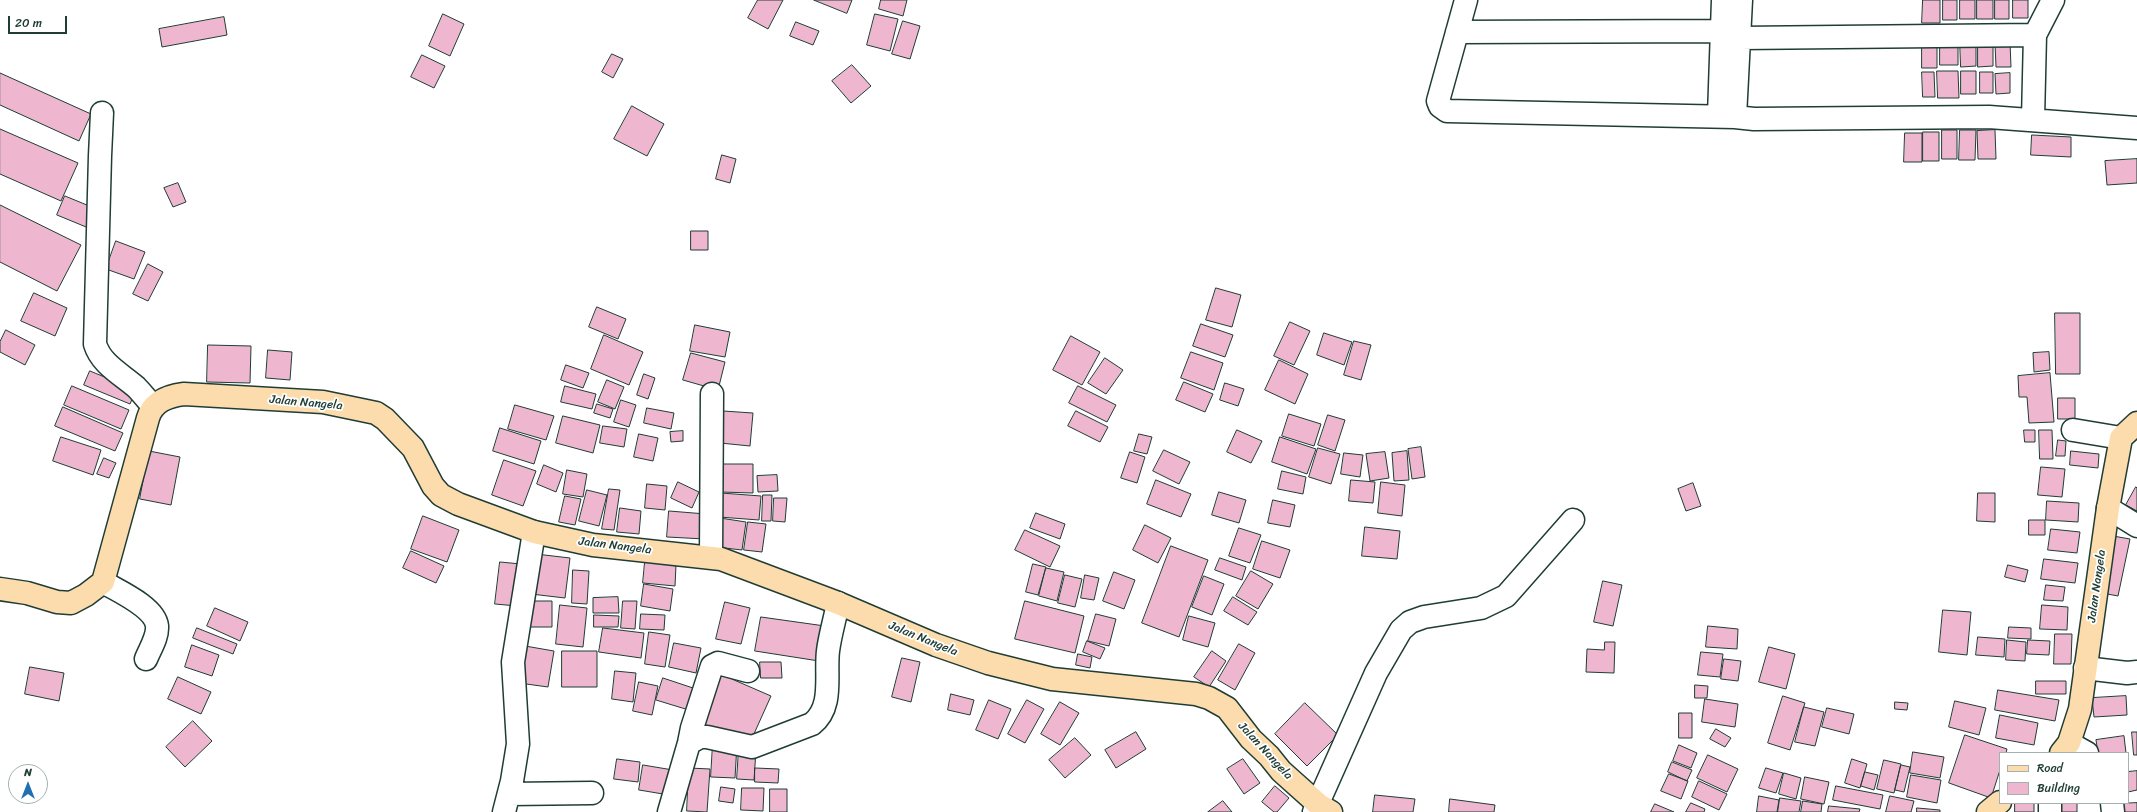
<!DOCTYPE html>
<style>
body{margin:0}
#map{position:relative;width:2137px;height:812px;overflow:hidden;background:#fff;font-family:Sriracha,sans-serif}
canvas{display:block}
.legend{position:absolute;left:1999px;top:752px;width:130px;height:52px;box-sizing:border-box;background:#fff;border:1px solid #a5b1ae;margin:0;padding:5px 7px;list-style:none;font-size:12px;color:#1f3d34}
.legend li{display:flex;align-items:center;gap:8px;height:20px}
.legend b{width:20px;border:1px solid #a5b1ae}
.north{position:absolute;left:8px;top:764px;width:40px;height:40px;box-sizing:border-box;background:#fff;border:1px solid #a5b1ae;border-radius:50%;rotate:0deg;font-size:11px;font-weight:700;line-height:16px;text-align:center;color:#1f3d34}
.north::after{content:'';display:block;margin:auto;width:14px;height:18px;background:#1f6fb2;clip-path:polygon(50% 0,100% 100%,50% 72%,0 100%)}
.scale{position:absolute;left:8px;top:16px;width:59px;height:18px;box-sizing:border-box;border:2px solid #1f3d34;border-top:0;padding-left:5px;font-size:12px;line-height:14px;white-space:nowrap;color:#1f3d34;-webkit-text-stroke:3px #fff;paint-order:stroke}
</style>
<div id="map">
<canvas width="2137" height="812"></canvas>
<ul class="legend">
<li><b style="height:5px;background:#fcdcac"></b>Road</li>
<li><b style="height:11px;background:#eeb7cf"></b>Building</li>
</ul>
<div class="north">N</div>
<div class="scale">20 m</div>
</div>
<script>
const c = document.querySelector('canvas').getContext('2d');
c.lineJoin = 'round';
function paint(path, color) {
  c.fillStyle = color;
  c.fill(path, 'evenodd');
}
function stroke(path, color, width, dash) {
  c.strokeStyle = color;
  c.lineWidth = width;
  c.lineCap = dash ? 'butt' : 'round';
  c.setLineDash(dash || []);
  c.stroke(path);
}
function drawText(font, color, halo, rows, align = 'center') {
  c.font = font + ' Sriracha,sans-serif';
  c.lineWidth = 3.5;
  c.setLineDash([]);
  c.textBaseline = 'middle';
  c.strokeStyle = halo;
  c.fillStyle = color;
  for (const [text, x, y, turn = 0] of rows) {
    c.save();
    c.translate(x, y);
    c.rotate((+turn || 0) * Math.PI / 180);
    c.textAlign = isNaN(turn) ? turn : align;
    if (halo) c.strokeText(text, 0, 0);
    c.fillText(text, 0, 0);
    c.restore();
  }
}
const building = new Path2D(`
 M 758,0 L 783,0 L 768,29 L 748,18 Z
 M 814,0 L 852,0 L 847,13 Z
 M 881,0 L 907,0 L 903,16 L 879,9 Z
 M 1923,0 L 1940,0 L 1940,23 L 1922,23 Z
 M 1943,0 L 1957,0 L 1957,20 L 1943,20 Z
 M 1960,0 L 1975,0 L 1975,19 L 1960,19 Z
 M 1977,0 L 1993,0 L 1993,19 L 1977,19 Z
 M 1995,0 L 2009,0 L 2009,19 L 1995,19 Z
 M 2013,0 L 2028,0 L 2028,18 L 2013,18 Z
 M 443,14 L 464,24 L 450,56 L 429,46 Z
 M 875,14 L 898,19 L 890,51 L 867,45 Z
 M 224,17 L 227,35 L 162,47 L 159,29 Z
 M 903,21 L 920,26 L 910,59 L 892,54 Z
 M 796,22 L 819,31 L 813,45 L 790,36 Z
 M 1960,40 L 1976,40 L 1976,66 L 1961,67 Z
 M 1978,41 L 1993,41 L 1993,66 L 1978,67 Z
 M 1922,42 L 1937,42 L 1937,68 L 1922,68 Z
 M 1940,42 L 1958,42 L 1958,65 L 1940,65 Z
 M 2010,42 L 2011,67 L 1996,67 L 1995,43 Z
 M 612,54 L 623,59 L 613,78 L 602,72 Z
 M 422,55 L 445,66 L 434,88 L 411,77 Z
 M 852,65 L 871,86 L 851,103 L 832,81 Z
 M 1937,71 L 1958,71 L 1959,98 L 1938,98 Z
 M 1961,71 L 1976,71 L 1976,94 L 1961,94 Z
 M 1922,72 L 1934,72 L 1935,97 L 1923,97 Z
 M 1980,72 L 1993,72 L 1993,93 L 1980,93 Z
 M 0,73 L 91,114 L 79,141 L 0,105 Z
 M 2010,73 L 2010,93 L 1996,94 L 1995,74 Z
 M 632,106 L 664,124 L 647,156 L 614,139 Z
 M 0,129 L 78,163 L 61,201 L 0,174 Z
 M 1942,130 L 1957,130 L 1957,159 L 1942,159 Z
 M 1960,130 L 1976,130 L 1975,160 L 1959,160 Z
 M 1995,130 L 1996,159 L 1978,159 L 1977,131 Z
 M 1923,132 L 1939,132 L 1939,161 L 1923,161 Z
 M 1905,133 L 1922,133 L 1922,162 L 1904,162 Z
 M 2032,135 L 2071,137 L 2071,157 L 2031,155 Z
 M 722,155 L 736,159 L 730,183 L 716,179 Z
 M 2137,159 L 2137,183 L 2107,185 L 2105,161 Z
 M 178,183 L 186,202 L 173,207 L 164,188 Z
 M 65,196 L 99,210 L 91,229 L 57,215 Z
 M 0,205 L 81,245 L 57,291 L 0,262 Z
 M 691,231 L 708,231 L 708,250 L 691,250 Z
 M 116,241 L 145,252 L 134,279 L 106,269 Z
 M 148,264 L 163,272 L 148,301 L 133,294 Z
 M 1216,288 L 1241,295 L 1232,327 L 1206,320 Z
 M 34,293 L 67,308 L 55,336 L 21,321 Z
 M 597,307 L 626,319 L 618,339 L 589,327 Z
 M 2055,313 L 2080,313 L 2080,374 L 2056,374 Z
 M 1290,322 L 1310,331 L 1294,365 L 1274,356 Z
 M 1201,324 L 1233,335 L 1225,357 L 1193,346 Z
 M 695,325 L 730,332 L 725,357 L 690,351 Z
 M 6,330 L 35,345 L 25,365 L 0,352 L 0,342 Z
 M 1324,333 L 1352,342 L 1344,365 L 1317,355 Z
 M 604,335 L 643,352 L 629,385 L 591,369 Z
 M 1071,336 L 1100,352 L 1082,385 L 1053,370 Z
 M 1354,341 L 1371,345 L 1361,380 L 1344,375 Z
 M 208,345 L 251,346 L 250,383 L 207,382 Z
 M 268,350 L 292,352 L 290,380 L 266,378 Z
 M 1191,352 L 1223,363 L 1214,390 L 1181,378 Z
 M 2049,352 L 2050,370 L 2034,372 L 2033,353 Z
 M 691,353 L 725,362 L 718,390 L 683,380 Z
 M 1105,358 L 1123,370 L 1106,394 L 1088,383 Z
 M 1279,360 L 1308,374 L 1295,404 L 1265,390 Z
 M 566,365 L 589,373 L 583,388 L 561,380 Z
 M 90,371 L 136,390 L 130,404 L 84,385 Z
 M 2050,373 L 2054,422 L 2029,423 L 2027,397 L 2019,397 L 2018,376 Z
 M 644,374 L 655,378 L 648,399 L 637,395 Z
 M 607,380 L 624,387 L 615,409 L 598,402 Z
 M 1184,382 L 1213,394 L 1205,412 L 1176,400 Z
 M 1225,383 L 1244,389 L 1238,406 L 1220,400 Z
 M 72,386 L 129,410 L 121,429 L 64,405 Z
 M 565,386 L 596,394 L 592,409 L 561,402 Z
 M 1078,386 L 1116,405 L 1107,422 L 1069,403 Z
 M 2058,398 L 2075,398 L 2075,419 L 2058,419 Z
 M 621,400 L 636,405 L 629,427 L 614,422 Z
 M 597,404 L 613,409 L 610,418 L 594,413 Z
 M 515,405 L 554,416 L 546,440 L 508,429 Z
 M 63,407 L 123,433 L 115,451 L 55,426 Z
 M 647,408 L 674,413 L 671,429 L 644,423 Z
 M 723,411 L 753,413 L 750,446 L 720,443 Z
 M 1076,411 L 1108,427 L 1100,442 L 1068,426 Z
 M 1289,414 L 1321,424 L 1314,446 L 1282,436 Z
 M 1328,415 L 1345,420 L 1335,451 L 1318,445 Z
 M 563,416 L 600,425 L 593,453 L 556,443 Z
 M 603,426 L 627,429 L 624,447 L 600,443 Z
 M 500,428 L 541,441 L 534,464 L 493,451 Z
 M 1237,430 L 1262,441 L 1251,463 L 1227,452 Z
 M 2024,430 L 2035,430 L 2035,442 L 2025,442 Z
 M 2039,430 L 2052,430 L 2053,459 L 2040,459 Z
 M 683,431 L 683,441 L 671,442 L 670,432 Z
 M 639,434 L 658,438 L 653,461 L 634,457 Z
 M 1139,434 L 1152,437 L 1147,454 L 1134,451 Z
 M 61,437 L 101,450 L 93,475 L 53,461 Z
 M 1280,437 L 1316,449 L 1307,474 L 1272,462 Z
 M 2058,440 L 2066,441 L 2065,456 L 2056,456 Z
 M 1421,447 L 1425,477 L 1412,479 L 1408,449 Z
 M 1318,448 L 1340,454 L 1331,484 L 1309,477 Z
 M 1164,450 L 1190,462 L 1179,484 L 1153,471 Z
 M 149,451 L 180,457 L 171,505 L 140,499 Z
 M 1407,451 L 1409,480 L 1394,481 L 1392,453 Z
 M 2071,451 L 2099,454 L 2098,468 L 2070,465 Z
 M 1130,452 L 1145,457 L 1137,483 L 1121,478 Z
 M 1385,452 L 1389,478 L 1370,481 L 1366,454 Z
 M 1344,453 L 1363,455 L 1360,477 L 1341,474 Z
 M 104,458 L 116,463 L 109,478 L 97,474 Z
 M 504,460 L 536,471 L 523,506 L 492,495 Z
 M 721,464 L 753,464 L 753,493 L 721,492 Z
 M 544,465 L 563,473 L 556,492 L 537,484 Z
 M 2041,467 L 2065,469 L 2062,497 L 2038,495 Z
 M 567,470 L 587,474 L 583,497 L 563,494 Z
 M 1282,471 L 1306,477 L 1303,494 L 1278,489 Z
 M 777,475 L 778,491 L 758,492 L 757,476 Z
 M 1156,480 L 1191,494 L 1181,517 L 1147,504 Z
 M 1351,480 L 1375,482 L 1373,503 L 1349,501 Z
 M 678,482 L 699,492 L 692,508 L 671,498 Z
 M 1381,482 L 1405,485 L 1402,516 L 1378,513 Z
 M 1693,483 L 1701,506 L 1686,511 L 1678,489 Z
 M 647,484 L 667,486 L 665,510 L 645,508 Z
 M 2136,487 L 2137,488 L 2137,511 L 2126,505 Z
 M 609,489 L 620,490 L 614,530 L 602,529 Z
 M 587,490 L 607,495 L 599,526 L 579,521 Z
 M 1219,492 L 1246,500 L 1239,523 L 1212,515 Z
 M 721,493 L 761,496 L 759,520 L 719,517 Z
 M 1978,493 L 1995,493 L 1995,522 L 1977,521 Z
 M 763,495 L 772,495 L 771,521 L 762,521 Z
 M 565,496 L 581,499 L 575,525 L 559,522 Z
 M 774,498 L 787,498 L 785,522 L 773,521 Z
 M 1273,500 L 1295,505 L 1290,527 L 1268,523 Z
 M 2047,501 L 2079,503 L 2078,522 L 2046,520 Z
 M 620,508 L 641,511 L 639,534 L 617,532 Z
 M 669,511 L 706,514 L 705,539 L 667,537 Z
 M 1036,513 L 1065,524 L 1060,539 L 1030,528 Z
 M 423,516 L 459,530 L 447,562 L 411,549 Z
 M 720,518 L 746,522 L 742,550 L 716,547 Z
 M 2029,520 L 2045,520 L 2045,535 L 2029,535 Z
 M 748,522 L 766,524 L 762,552 L 744,550 Z
 M 1145,525 L 1171,538 L 1158,563 L 1133,550 Z
 M 1365,527 L 1400,531 L 1397,559 L 1362,556 Z
 M 1239,528 L 1261,535 L 1250,563 L 1229,556 Z
 M 2051,529 L 2080,532 L 2077,553 L 2048,550 Z
 M 1025,530 L 1060,546 L 1050,567 L 1015,550 Z
 M 2113,536 L 2130,539 L 2118,596 L 2102,593 Z
 M 1262,541 L 1290,550 L 1280,578 L 1253,569 Z
 M 1171,546 L 1208,560 L 1179,637 L 1142,623 Z
 M 411,551 L 444,566 L 436,583 L 403,568 Z
 M 536,554 L 570,558 L 565,598 L 531,594 Z
 M 1220,558 L 1246,567 L 1242,580 L 1215,570 Z
 M 2044,559 L 2078,563 L 2075,583 L 2041,579 Z
 M 500,562 L 521,564 L 517,606 L 495,604 Z
 M 645,562 L 676,565 L 675,586 L 643,583 Z
 M 1033,564 L 1046,567 L 1038,595 L 1026,592 Z
 M 2008,565 L 2028,570 L 2025,582 L 2005,577 Z
 M 1046,568 L 1064,572 L 1057,601 L 1039,596 Z
 M 573,570 L 589,571 L 587,604 L 572,603 Z
 M 1251,571 L 1273,584 L 1258,609 L 1236,596 Z
 M 1114,572 L 1135,580 L 1124,609 L 1103,601 Z
 M 1065,575 L 1082,579 L 1075,607 L 1058,603 Z
 M 1085,575 L 1099,578 L 1094,600 L 1081,598 Z
 M 1204,576 L 1224,584 L 1212,615 L 1192,607 Z
 M 1603,581 L 1622,585 L 1613,626 L 1594,622 Z
 M 644,584 L 673,589 L 670,611 L 641,606 Z
 M 2046,585 L 2065,587 L 2063,601 L 2044,600 Z
 M 618,597 L 619,613 L 593,613 L 593,598 Z
 M 1233,597 L 1257,612 L 1248,625 L 1224,611 Z
 M 529,601 L 552,601 L 552,627 L 529,627 Z
 M 623,601 L 637,601 L 635,629 L 621,628 Z
 M 1025,601 L 1084,616 L 1075,653 L 1015,639 Z
 M 725,602 L 750,608 L 741,644 L 716,639 Z
 M 560,605 L 587,608 L 583,647 L 556,644 Z
 M 2042,605 L 2068,607 L 2067,630 L 2040,629 Z
 M 215,608 L 248,622 L 240,641 L 207,626 Z
 M 1943,610 L 1971,612 L 1967,655 L 1939,652 Z
 M 641,614 L 665,615 L 664,630 L 640,629 Z
 M 1096,614 L 1116,619 L 1109,646 L 1088,641 Z
 M 594,615 L 619,616 L 618,627 L 594,627 Z
 M 1189,616 L 1215,623 L 1208,647 L 1183,640 Z
 M 761,617 L 825,626 L 819,661 L 755,651 Z
 M 1708,626 L 1738,629 L 1737,649 L 1706,647 Z
 M 2009,627 L 2031,628 L 2031,639 L 2008,638 Z
 M 197,628 L 237,644 L 233,654 L 193,638 Z
 M 603,628 L 644,633 L 641,658 L 599,652 Z
 M 649,632 L 670,635 L 665,667 L 645,664 Z
 M 2055,634 L 2072,634 L 2071,664 L 2054,664 Z
 M 1978,637 L 2005,639 L 2004,657 L 1976,655 Z
 M 2007,640 L 2026,642 L 2025,661 L 2006,660 Z
 M 2028,640 L 2050,641 L 2049,655 L 2027,654 Z
 M 1087,641 L 1105,648 L 1100,659 L 1083,652 Z
 M 1605,642 L 1615,642 L 1614,673 L 1586,672 L 1587,649 L 1604,650 Z
 M 674,643 L 701,648 L 696,673 L 669,667 Z
 M 1239,644 L 1255,653 L 1235,690 L 1218,680 Z
 M 192,645 L 219,655 L 212,676 L 185,667 Z
 M 525,646 L 554,651 L 548,687 L 519,683 Z
 M 1769,647 L 1795,654 L 1786,689 L 1759,682 Z
 M 562,651 L 597,651 L 597,687 L 562,687 Z
 M 1212,651 L 1226,661 L 1209,687 L 1194,677 Z
 M 1701,652 L 1723,654 L 1720,677 L 1698,675 Z
 M 1078,654 L 1092,657 L 1090,668 L 1076,665 Z
 M 902,658 L 920,662 L 911,702 L 892,697 Z
 M 1724,659 L 1741,661 L 1738,681 L 1721,679 Z
 M 760,662 L 781,662 L 782,678 L 761,678 Z
 M 30,667 L 64,673 L 59,701 L 25,694 Z
 M 615,671 L 636,673 L 633,702 L 612,699 Z
 M 718,673 L 771,696 L 749,745 L 695,722 Z
 M 178,677 L 211,692 L 201,714 L 168,699 Z
 M 663,678 L 699,690 L 692,711 L 656,700 Z
 M 2036,681 L 2066,681 L 2066,694 L 2036,694 Z
 M 639,682 L 658,686 L 652,715 L 633,711 Z
 M 1695,685 L 1708,686 L 1707,698 L 1695,698 Z
 M 1998,690 L 2059,700 L 2055,721 L 1995,710 Z
 M 951,694 L 974,700 L 970,715 L 948,710 Z
 M 1783,696 L 1805,703 L 1790,750 L 1768,743 Z
 M 2126,696 L 2127,715 L 2094,717 L 2092,698 Z
 M 1705,699 L 1738,704 L 1735,727 L 1702,722 Z
 M 989,700 L 1011,709 L 998,739 L 976,730 Z
 M 1027,700 L 1044,709 L 1025,743 L 1008,734 Z
 M 1955,701 L 1986,708 L 1979,735 L 1949,727 Z
 M 1060,702 L 1079,713 L 1060,745 L 1041,734 Z
 M 1895,702 L 1908,703 L 1907,710 L 1895,709 Z
 M 1305,703 L 1338,735 L 1307,766 L 1275,734 Z
 M 1804,707 L 1824,712 L 1815,746 L 1795,742 Z
 M 1827,708 L 1854,714 L 1849,734 L 1822,727 Z
 M 1679,713 L 1692,713 L 1692,738 L 1679,738 Z
 M 2000,715 L 2038,723 L 2034,745 L 1996,738 Z
 M 193,721 L 212,741 L 185,767 L 166,747 Z
 M 1716,729 L 1731,738 L 1725,747 L 1710,739 Z
 M 1136,732 L 1146,749 L 1116,768 L 1105,750 Z
 M 2132,732 L 2137,732 L 2137,755 L 2134,755 Z
 M 1965,735 L 2007,749 L 2006,753 L 2000,753 L 2000,770 L 1991,798 L 1949,783 Z
 M 2124,736 L 2126,753 L 2098,753 L 2096,740 Z
 M 1075,738 L 1091,755 L 1065,778 L 1049,760 Z
 M 713,743 L 737,744 L 735,778 L 711,777 Z
 M 1679,745 L 1697,753 L 1691,768 L 1673,761 Z
 M 739,749 L 756,750 L 754,780 L 737,779 Z
 M 1913,752 L 1944,757 L 1940,778 L 1910,773 Z
 M 1708,755 L 1738,769 L 1727,792 L 1697,778 Z
 M 617,759 L 640,762 L 638,782 L 614,779 Z
 M 1243,759 L 1260,783 L 1244,794 L 1227,769 Z
 M 1852,759 L 1867,764 L 1860,788 L 1845,783 Z
 M 1884,760 L 1901,764 L 1894,793 L 1877,789 Z
 M 1672,762 L 1692,770 L 1687,781 L 1668,772 Z
 M 643,765 L 673,770 L 669,795 L 639,790 Z
 M 1901,765 L 1910,767 L 1904,792 L 1895,790 Z
 M 689,768 L 710,769 L 707,812 L 687,811 Z
 M 755,768 L 779,769 L 778,783 L 755,782 Z
 M 1766,768 L 1783,773 L 1776,793 L 1759,788 Z
 M 2137,771 L 2137,790 L 2128,792 L 2128,772 Z
 M 1865,772 L 1878,775 L 1874,790 L 1861,786 Z
 M 1784,773 L 1801,778 L 1796,799 L 1779,794 Z
 M 1669,774 L 1688,781 L 1681,799 L 1661,791 Z
 M 1911,775 L 1941,780 L 1937,803 L 1907,797 Z
 M 1805,777 L 1829,782 L 1824,804 L 1801,799 Z
 M 1699,781 L 1727,794 L 1719,810 L 1692,797 Z
 M 1275,786 L 1289,798 L 1277,812 L 1274,812 L 1262,802 Z
 M 1836,786 L 1883,795 L 1880,809 L 1833,800 Z
 M 721,787 L 735,789 L 733,803 L 719,801 Z
 M 742,788 L 764,788 L 763,811 L 741,810 Z
 M 770,789 L 787,789 L 787,812 L 770,812 Z
 M 1375,795 L 1415,799 L 1413,812 L 1373,812 Z
 M 1759,796 L 1779,800 L 1777,812 L 1757,812 Z
 M 1890,796 L 1914,801 L 1911,812 L 1886,812 Z
 M 1780,798 L 1801,801 L 1799,812 L 1778,812 Z
 M 1450,799 L 1495,805 L 1494,812 L 1449,812 Z
 M 1223,801 L 1232,812 L 1208,812 Z
 M 1803,801 L 1822,804 L 1821,812 L 1801,812 Z
 M 1691,803 L 1705,809 L 1704,812 L 1686,812 Z
 M 2015,803 L 2034,803 L 2034,812 L 2015,812 Z
 M 2054,803 L 2077,803 L 2077,812 L 2054,812 Z
 M 2137,803 L 2137,812 L 2117,812 L 2117,804 Z
 M 1655,804 L 1674,812 L 1651,812 Z
 M 1829,806 L 1860,809 L 1859,812 L 1828,812 Z
 M 1917,808 L 1940,810 L 1940,812 L 1917,812 Z`);
const minor = new Path2D(`
 M 1466,0 L 1438,101 L 1440,106 L 1447,111 L 1735,117
 M 1741,0 L 1735,117 L 1754,119 L 1989,117 L 2137,128
 M 1457,32 L 1722,31
 M 2035,35 L 2053,0
 M 1740,38 L 2035,35 L 2033,119
 M 102,113 L 100,156 L 95,344 C 101,364 121,374 136,387 C 142,393 147,400 153,406
 M 1719,116 L 1723,0
 M 2073,430 L 2121,438
 M 2108,508 L 2137,526
 M 711,556 L 712,394
 M 103,582 C 118,591 155,607 157,626 C 158,637 150,649 146,659
 M 2085,668 L 2127,673 L 2137,672
 M 689,743 L 700,737 L 707,737 L 752,747 L 812,724 C 834,707 825,675 828,651 C 830,635 835,619 838,603
 M 2069,743 L 2087,753
 M 509,794 L 592,793
 M 2050,803 L 2050,812
 M 2112,803 L 2113,812
 M 504,812 L 512,781 L 518,744 L 513,662 L 534,532
 M 669,812 L 689,743 L 692,728 L 712,666 L 718,663 L 748,671
 M 1314,812 L 1376,673 L 1401,630 L 1410,622 L 1424,617 L 1481,608 L 1506,596 L 1573,520`);
const major = new Path2D(`
 M 0,589 L 27,593 L 57,602 L 71,603 L 86,595 L 103,582 L 148,418 C 153,401 168,396 184,394 L 323,402 L 376,413 L 385,419 L 413,448 L 433,486 L 441,495 L 458,504 L 534,532 L 593,545 L 721,559 L 838,603 L 936,645 L 988,663 L 1052,679 L 1196,694 L 1209,698 L 1227,708 L 1251,739 L 1269,756 L 1281,771 L 1319,805 L 1331,812
 M 2061,753 L 2069,743 L 2080,709 L 2108,508 L 2121,438 L 2137,423
 M 1988,812 L 2000,802`);
const streetNames = [
 ["Jalan Nangela",306,403,5],
 ["Jalan Nangela",615,546,7],
 ["Jalan Nangela",2097,586,-82],
 ["Jalan Nangela",923,639,22],
 ["Jalan Nangela",1265,751,47]
];
paint(building, '#eeb7cf');
stroke(building, '#1f3d34', 1);
stroke(minor, '#1f3d34', 25);
stroke(major, '#1f3d34', 25);
stroke(minor, '#fff', 22);
stroke(major, '#fcdcac', 22);
drawText('12px', '#1f3d34', '#fff', streetNames);
</script>
